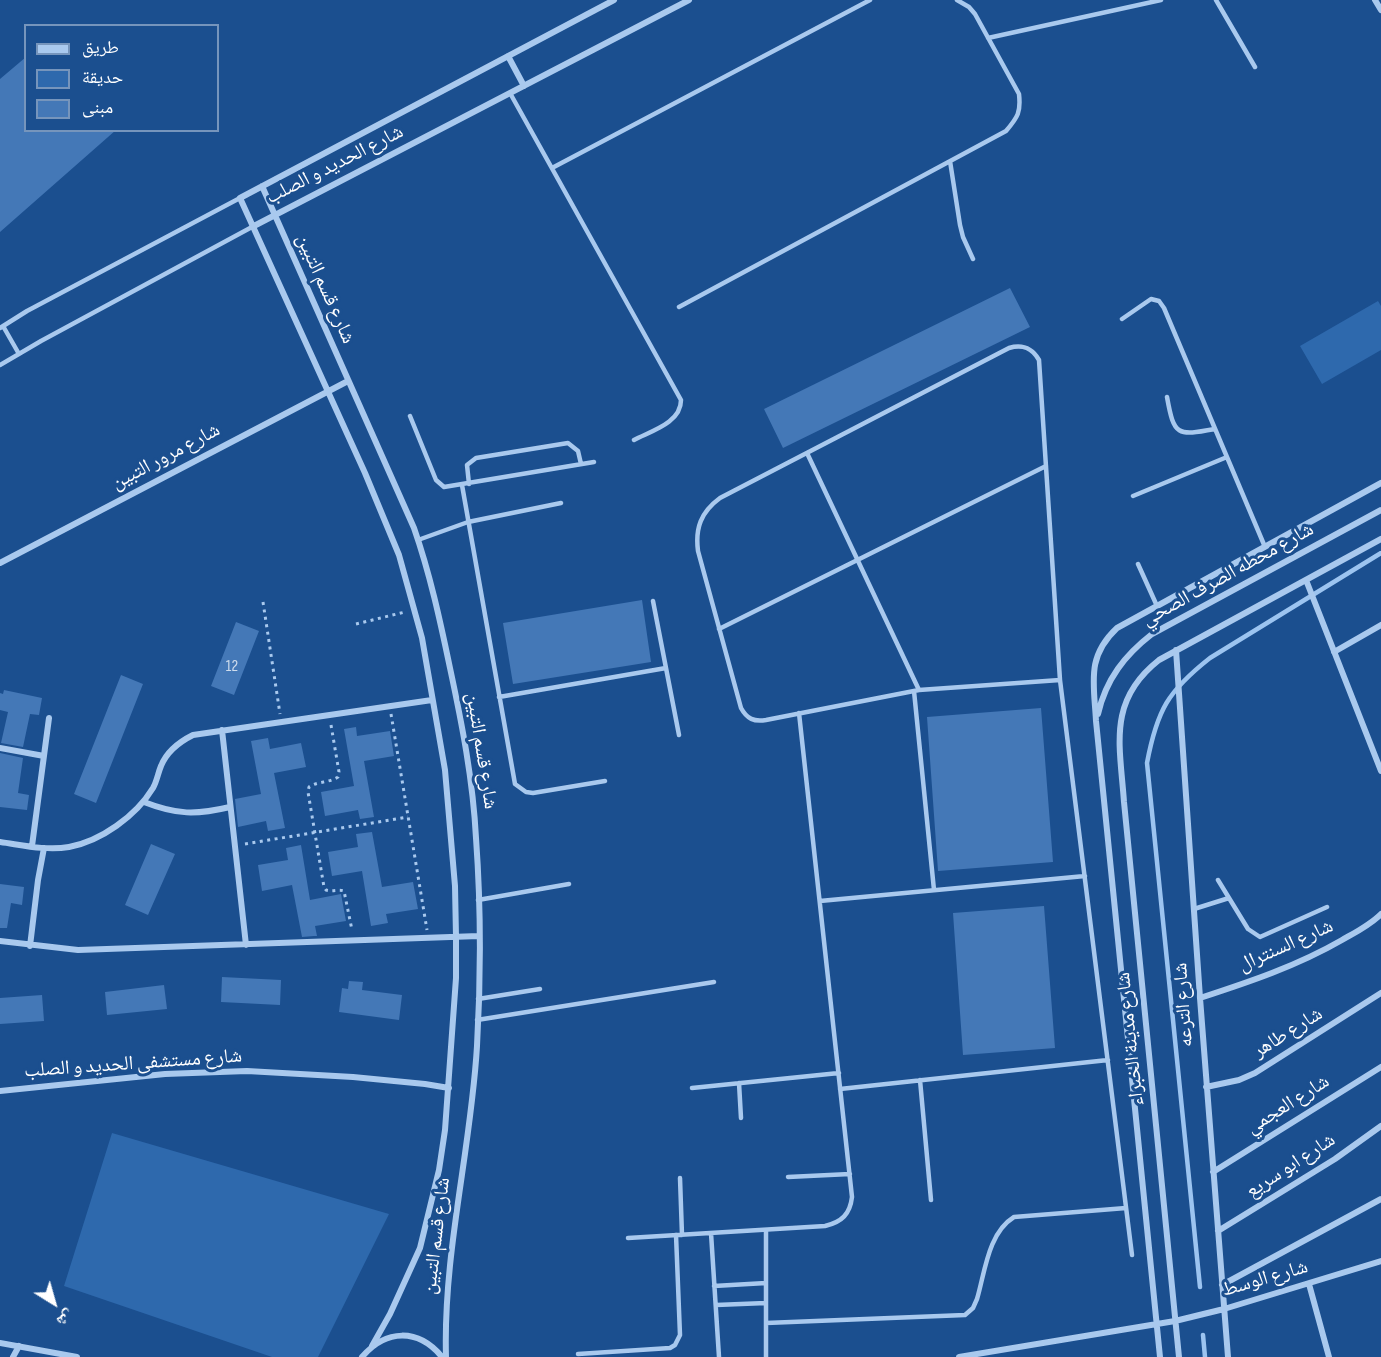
<!DOCTYPE html>
<meta charset="utf-8">
<style>
body{margin:0}
#map{position:relative;width:1381px;height:1357px;overflow:hidden;background:#1b4f8f;font-family:"Sofia Sans Condensed","Noto Naskh Arabic",sans-serif}
canvas{display:block}
.legend{position:absolute;left:24px;top:24px;width:195px;height:108px;box-sizing:border-box;background:#1b4f8f;border:2px solid #7695bc;margin:0;padding:8px 10px;list-style:none;font-size:18px;color:#fff}
.legend li{display:flex;align-items:center;gap:12px;height:30px}
.legend b{width:30px;border:2px solid #7695bc}
.north{position:absolute;left:24px;top:1273px;width:60px;height:60px;-webkit-text-stroke:4px #1b4f8f;paint-order:stroke;rotate:143deg;font-size:16px;font-weight:700;line-height:24px;text-align:center;color:#fff}
.north::after{content:'';display:block;margin:auto;width:21px;height:27px;background:#fff;clip-path:polygon(50% 0,100% 100%,50% 72%,0 100%)}
</style>
<div id="map">
<canvas width="1381" height="1357"></canvas>
<ul class="legend">
<li><b style="height:8px;background:#a9c9ee"></b>طريق</li>
<li><b style="height:16px;background:#2e69ad"></b>حديقة</li>
<li><b style="height:16px;background:#4478b7"></b>مبنى</li>
</ul>
<div class="north">ش</div>
</div>
<script>
const c = document.querySelector('canvas').getContext('2d');
c.lineJoin = 'round';
function paint(path, color) {
  c.fillStyle = color;
  c.fill(path, 'evenodd');
}
function stroke(path, color, width, dash) {
  c.strokeStyle = color;
  c.lineWidth = width;
  c.lineCap = dash ? 'butt' : 'round';
  c.setLineDash(dash || []);
  c.stroke(path);
}
function drawText(font, color, halo, rows, align = 'center') {
  c.font = font + ' "Sofia Sans Condensed","Noto Naskh Arabic",sans-serif';
  c.lineWidth = 6;
  c.setLineDash([]);
  c.textBaseline = 'middle';
  c.strokeStyle = halo;
  c.fillStyle = color;
  for (const [text, x, y, turn = 0] of rows) {
    c.save();
    c.translate(x, y);
    c.rotate((+turn || 0) * Math.PI / 180);
    c.textAlign = isNaN(turn) ? turn : align;
    if (halo) c.strokeText(text, 0, 0);
    c.fillText(text, 0, 0);
    c.restore();
  }
}
const green = new Path2D(`
 M 1378,301 L 1381,306 L 1381,350 L 1322,384 L 1300,346 Z
 M 112,1133 L 389,1214 L 318,1357 L 272,1357 L 64,1286 Z`);
const stream = new Path2D(`
 M 1200,1287 L 1147,763 C 1157,710 1168,691 1210,658 L 1381,553
 M 1203,1335 L 1205,1357`);
const building = new Path2D(`
 M 26,57 L 26,130 L 116,130 L 0,232 L 0,79 Z
 M 1010,288 L 1030,327 L 783,448 L 764,409 Z
 M 642,600 L 651,662 L 513,684 L 503,623 Z
 M 236,622 L 259,631 L 234,695 L 211,686 Z
 M 121,675 L 143,684 L 96,803 L 74,794 Z
 M 4,690 L 42,698 L 39,715 L 30,714 L 23,747 L 1,743 L 8,712 L 0,710 L 0,693 L 3,694 Z
 M 1041,708 L 1053,862 L 938,871 L 927,717 Z
 M 356,727 L 357,736 L 390,731 L 394,756 L 364,761 L 374,817 L 360,819 L 358,810 L 325,816 L 321,792 L 354,786 L 344,729 Z
 M 268,738 L 270,749 L 301,743 L 306,767 L 274,773 L 285,828 L 268,831 L 266,821 L 238,827 L 235,799 L 261,794 L 251,741 Z
 M 0,753 L 23,758 L 18,793 L 29,795 L 27,810 L 0,807 Z
 M 372,832 L 382,887 L 413,882 L 418,909 L 386,914 L 388,923 L 371,926 L 362,871 L 332,876 L 328,852 L 358,847 L 356,834 Z
 M 151,844 L 175,854 L 148,915 L 125,905 Z
 M 301,845 L 310,900 L 341,894 L 346,921 L 315,926 L 317,936 L 314,936 L 302,937 L 292,885 L 262,891 L 258,865 L 288,860 L 286,848 Z
 M 0,884 L 24,887 L 22,905 L 11,903 L 7,928 L 0,928 Z
 M 1044,906 L 1055,1048 L 963,1055 L 953,913 Z
 M 222,977 L 281,980 L 280,1005 L 221,1002 Z
 M 349,981 L 363,982 L 362,990 L 402,995 L 399,1020 L 339,1012 L 342,988 L 348,989 Z
 M 164,985 L 167,1009 L 107,1015 L 105,992 Z
 M 42,995 L 44,1021 L 0,1024 L 0,998 Z`);
const path = new Path2D(`
 M 263,602 L 280,714
 M 356,624 L 405,612
 M 391,714 L 427,930
 M 331,725 L 339,772 L 338,777 C 329,783 318,781 309,787 L 308,792 L 324,887 L 326,890 C 333,892 338,889 344,891 L 352,930
 M 245,844 L 408,817`);
const lane = new Path2D(`
 M 1216,0 L 1255,67
 M 988,38 L 1161,0
 M 510,93 L 681,400 C 681,423 651,431 634,440
 M 950,161 L 960,225 L 963,237 L 973,259
 M 552,168 L 870,0
 M 679,307 L 1006,131 C 1018,117 1021,112 1019,94 L 975,14 L 969,7 L 957,0
 M 1122,319 L 1151,299 L 1159,301 L 1164,308 L 1265,547
 M 3,326 L 19,354
 M 0,328 L 27,311 L 240,198
 M 0,365 L 41,341 L 252,227
 M 1167,397 C 1174,436 1177,436 1215,429
 M 410,416 L 436,480 L 444,487 L 594,462
 M 807,453 L 919,690
 M 469,484 L 467,465 L 476,458 L 568,443 L 578,451 L 581,464
 M 462,485 L 515,784 L 526,792 L 533,793 L 605,781
 M 1133,496 L 1227,457
 M 418,540 L 468,522 L 561,503
 M 1138,564 L 1157,606
 M 653,601 L 679,735
 M 719,629 L 1046,466
 M 1060,680 L 919,690 L 766,720 C 754,722 747,719 741,708 L 698,551 C 695,528 701,512 720,498 L 1009,348 C 1023,344 1032,348 1039,360 L 1060,680 L 1132,1255
 M 914,691 L 934,890
 M 499,697 L 666,668
 M 1218,880 L 1248,929 L 1260,937 L 1327,907
 M 478,900 L 569,884
 M 820,901 L 1085,876
 M 1194,909 L 1229,898
 M 478,999 L 540,989
 M 477,1020 L 714,982
 M 920,1080 L 931,1200
 M 739,1083 L 741,1118
 M 692,1088 L 839,1073
 M 840,1089 L 1108,1060
 M 788,1177 L 850,1174
 M 680,1178 L 682,1235
 M 711,1233 L 719,1357
 M 628,1238 L 825,1226 C 842,1222 850,1214 852,1197 L 799,713
 M 714,1286 L 766,1283
 M 716,1305 L 766,1303
 M 766,1323 L 965,1315 L 973,1308 L 977,1299 C 985,1272 988,1233 1014,1217 L 1126,1208
 M 578,1354 L 670,1348 L 675,1345 L 680,1335 L 676,1235
 M 766,1357 L 766,1230`);
const street = new Path2D(`
 M 1375,0 L 1381,10
 M 508,56 L 524,86
 M 262,186 L 414,528 C 430,574 440,620 450,668 C 462,724 473,780 476,838 C 481,907 481,977 477,1046 C 471,1150 443,1252 446,1357
 M 252,227 L 689,0
 M 0,563 L 348,381
 M 1306,580 L 1381,771
 M 1176,650 L 1200,998 L 1228,1357
 M 1334,652 L 1381,625
 M 1098,714 C 1106,679 1125,655 1152,634 L 1381,510
 M 222,730 L 246,945
 M 0,748 L 44,756
 M 144,802 C 177,815 196,815 230,807
 M 0,842 C 22,845 46,851 69,847 C 101,841 136,816 153,788 C 157,781 158,773 161,766 C 167,751 179,742 193,735 L 432,700
 M 32,846 L 49,718
 M 0,941 L 78,950 L 479,936
 M 30,946 L 38,880 L 44,848
 M 1200,998 C 1249,982 1297,966 1342,940 C 1356,932 1370,925 1381,914
 M 1206,1087 L 1239,1080 L 1255,1073 L 1381,993
 M 0,1091 L 165,1074 L 247,1071 L 353,1077 L 425,1084 L 449,1088
 M 1213,1172 L 1381,1067
 M 1218,1231 L 1335,1159 L 1381,1126
 M 1309,1284 L 1329,1357
 M 1222,1285 L 1381,1199
 M 0,1343 L 77,1357
 M 372,1346 L 390,1314 L 420,1248 L 439,1170 L 445,1130 L 456,978 L 456,937 L 455,886 L 445,770 L 422,638 L 399,555 L 365,473 L 240,198 L 614,0
 M 13,1357 L 19,1346
 M 362,1357 C 386,1329 418,1328 442,1357
 M 959,1357 L 1175,1321 L 1224,1309 L 1381,1261
 M 1160,1357 L 1096,721 C 1094,683 1086,657 1117,628 L 1381,483
 M 1179,1357 L 1124,802 C 1120,745 1107,701 1159,660 L 1381,539`);
const numberNames = [
 ["12",232,667]
];
const streetNames = [
 ["شارع الحديد و الصلب",335,165,-27],
 ["شارع قسم التبين",325,289,66],
 ["شارع مرور التبين",166,457,-28],
 ["شارع محطه الصرف الصحي",1228,575,-29],
 ["شارع قسم التبين",481,751,81],
 ["شارع السنترال",1286,946,-24],
 ["شارع الترعه",1184,1005,-94],
 ["شارع طاهر",1288,1033,-32],
 ["شارع مدينة الخبراء",1131,1039,-96],
 ["شارع مستشفى الحديد و الصلب",133,1064,-4],
 ["شارع العجمي",1288,1105,-32],
 ["شارع ابو سريع",1291,1166,-33],
 ["شارع قسم التبين",437,1236,-83],
 ["شارع الوسط",1265,1279,-16]
];
paint(green, '#2e69ad');
stroke(stream, '#9cc4f0', 4.5);
paint(building, '#4478b7');
stroke(path, '#a9c9ee', 3, [3, 4.5]);
stroke(lane, '#a9c9ee', 4.5);
stroke(street, '#a9c9ee', 6);
drawText('16px', '#d0dded', null, numberNames);
drawText('20px', '#fff', '#1b4f8f', streetNames);
</script>
